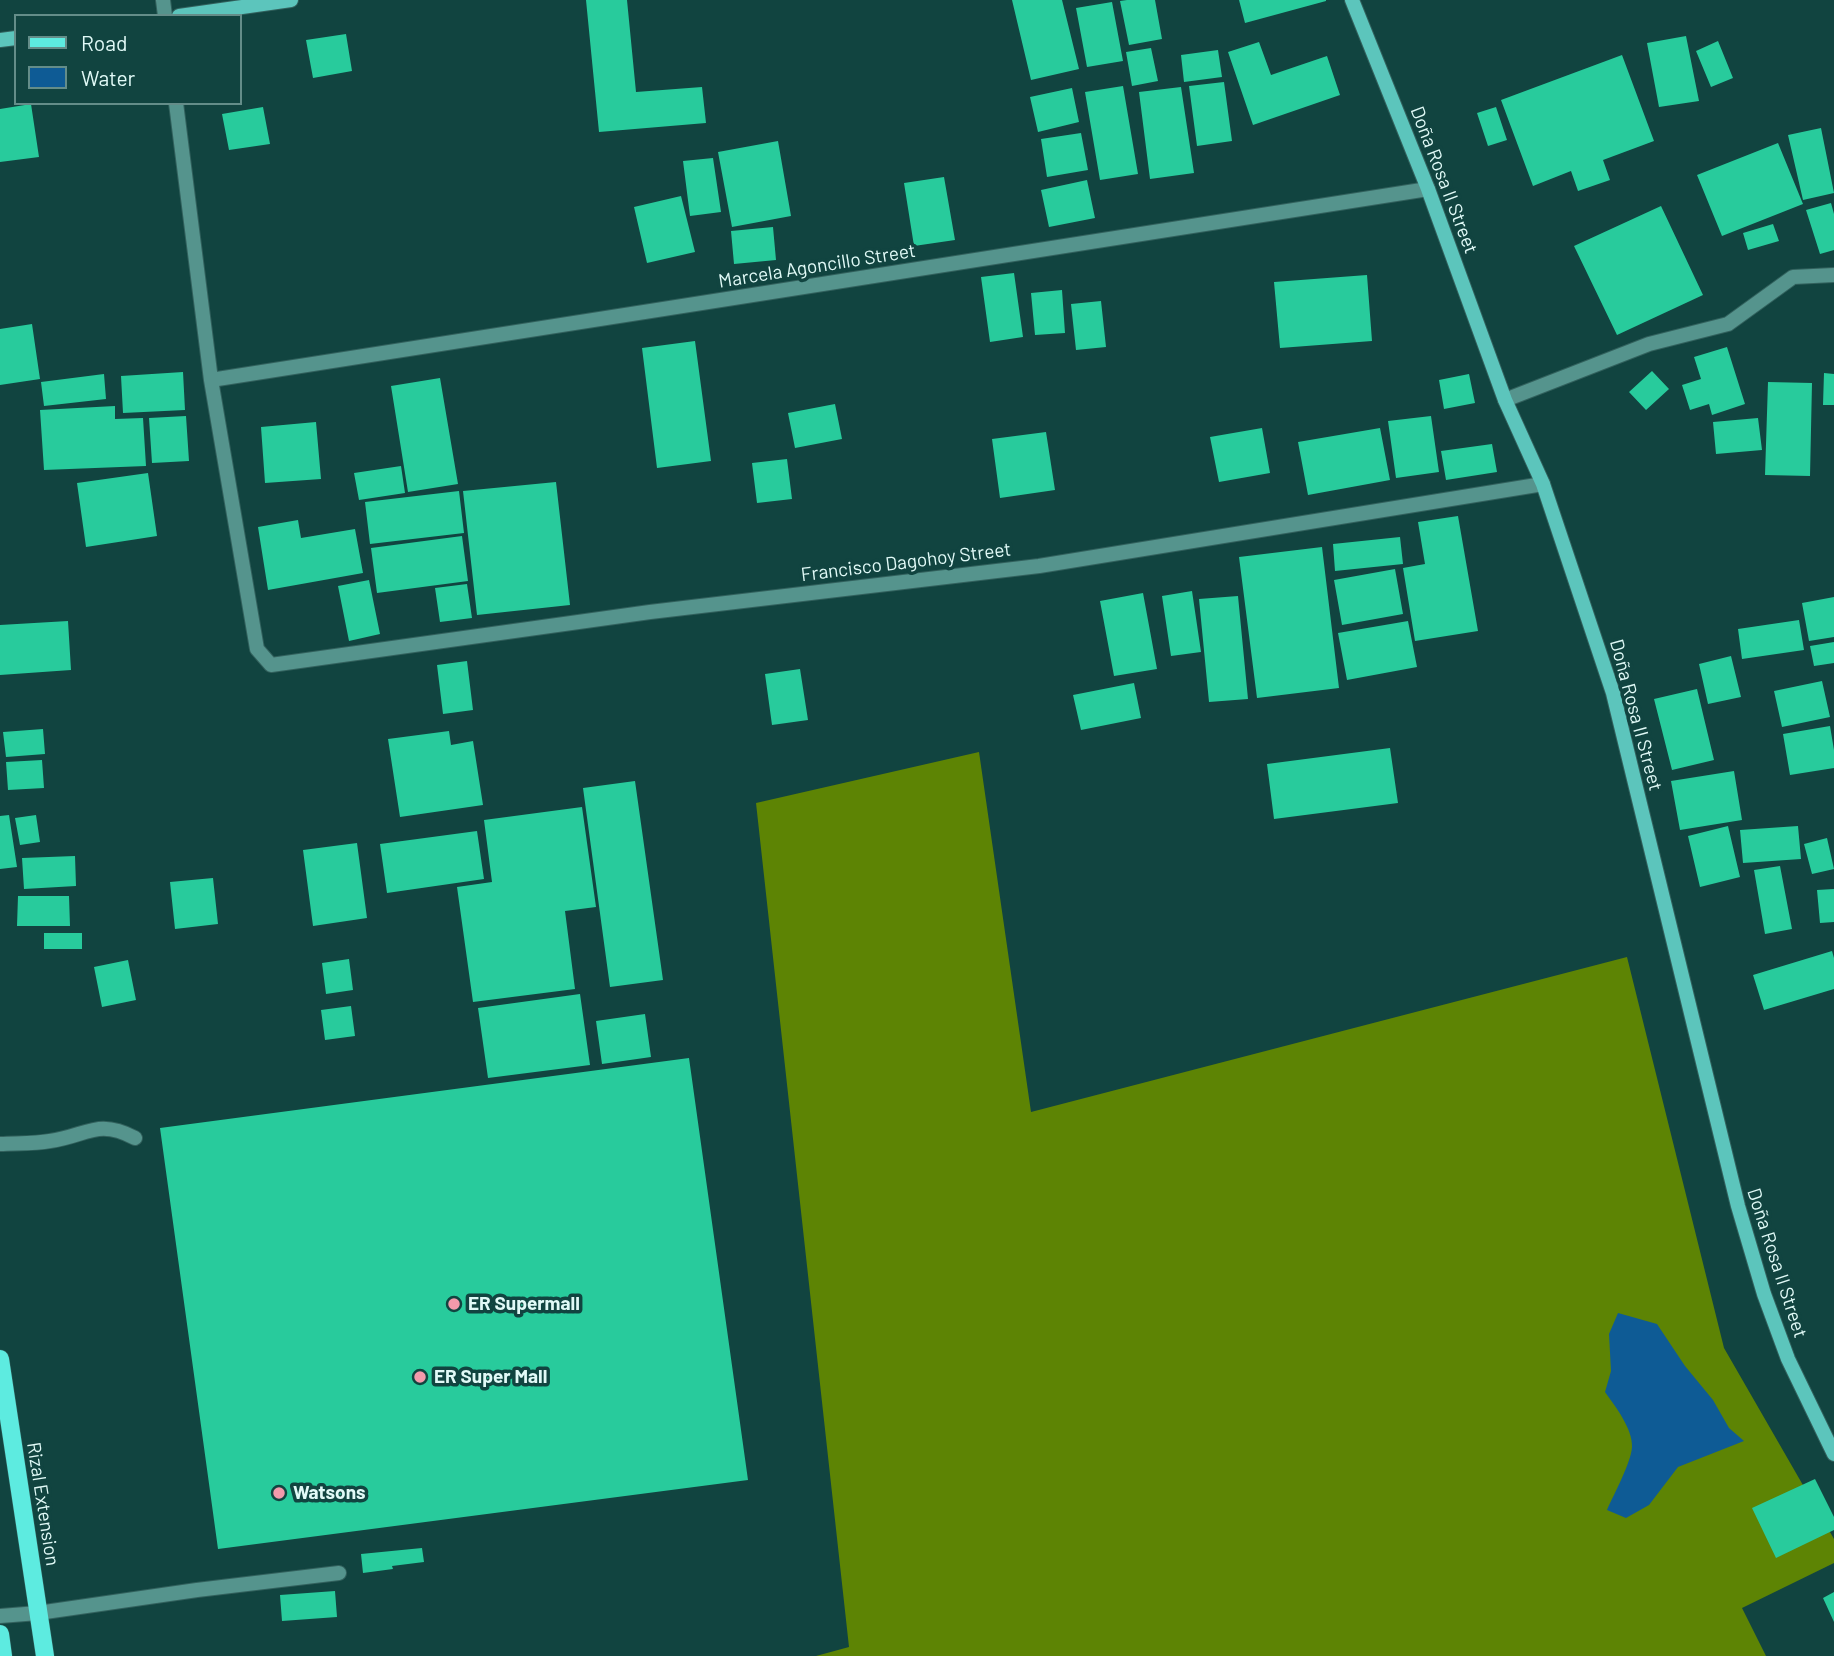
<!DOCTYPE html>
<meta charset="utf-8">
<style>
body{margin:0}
#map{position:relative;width:1834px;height:1656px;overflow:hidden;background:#114440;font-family:Barlow,sans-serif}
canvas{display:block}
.legend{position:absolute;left:14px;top:14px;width:228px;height:91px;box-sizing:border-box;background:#114440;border:2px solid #648d89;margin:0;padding:9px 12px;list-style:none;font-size:21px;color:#e1faf7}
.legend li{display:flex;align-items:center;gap:14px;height:35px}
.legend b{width:35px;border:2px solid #648d89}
</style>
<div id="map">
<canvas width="1834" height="1656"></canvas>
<ul class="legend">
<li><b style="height:9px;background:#5debe0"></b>Road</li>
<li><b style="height:19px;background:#0e5b95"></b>Water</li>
</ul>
</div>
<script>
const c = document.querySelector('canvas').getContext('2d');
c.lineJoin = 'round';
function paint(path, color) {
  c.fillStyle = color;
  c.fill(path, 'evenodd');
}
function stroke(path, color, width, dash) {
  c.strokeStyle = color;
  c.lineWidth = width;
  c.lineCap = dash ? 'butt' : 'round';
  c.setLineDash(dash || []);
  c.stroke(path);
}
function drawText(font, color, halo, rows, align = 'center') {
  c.font = font + ' Barlow,sans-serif';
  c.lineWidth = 7;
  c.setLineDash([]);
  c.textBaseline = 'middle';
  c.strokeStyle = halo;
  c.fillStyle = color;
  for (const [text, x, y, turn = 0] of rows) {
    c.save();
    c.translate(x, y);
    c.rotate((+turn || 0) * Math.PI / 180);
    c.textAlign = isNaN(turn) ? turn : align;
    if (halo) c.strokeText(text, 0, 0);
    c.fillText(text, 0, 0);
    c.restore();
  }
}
const forest = new Path2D(`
 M 979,752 L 1031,1112 L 1627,957 L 1724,1348 L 1834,1539 L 1834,1563 L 1742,1608 L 1766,1656 L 816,1656 L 849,1647 L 756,803 Z`);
const water = new Path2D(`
 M 1618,1313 L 1657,1324 L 1685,1366 L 1713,1400 L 1729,1428 L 1744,1441 L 1678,1467 L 1649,1505 L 1626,1518 L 1607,1510 C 1614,1494 1631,1463 1632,1447 C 1633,1429 1615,1406 1605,1392 L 1611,1371 L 1609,1334 Z`);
const building = new Path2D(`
 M 586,0 L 627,0 L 636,92 L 702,87 L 706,123 L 599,132 Z
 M 1012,0 L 1062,0 L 1079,69 L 1031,80 Z
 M 1127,0 L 1155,0 L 1162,39 L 1129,45 L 1120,1 Z
 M 1239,0 L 1326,0 L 1326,1 L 1245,23 Z
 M 1112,2 L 1123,61 L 1087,67 L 1076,8 Z
 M 346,34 L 352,71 L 313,78 L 306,40 Z
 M 1686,36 L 1699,101 L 1659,107 L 1647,43 Z
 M 1718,41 L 1733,78 L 1711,87 L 1696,51 Z
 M 1259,42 L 1271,75 L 1327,56 L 1340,95 L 1253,125 L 1228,52 Z
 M 1151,48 L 1158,81 L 1132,86 L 1126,52 Z
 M 1218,50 L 1222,77 L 1184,82 L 1181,55 Z
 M 1622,55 L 1654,141 L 1603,160 L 1610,180 L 1578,191 L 1571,171 L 1533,186 L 1501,100 Z
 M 1224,82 L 1232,141 L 1197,146 L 1189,86 Z
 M 1123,86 L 1138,174 L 1100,180 L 1085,92 Z
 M 1181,87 L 1194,173 L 1150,179 L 1139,92 Z
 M 1072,88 L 1079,122 L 1038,132 L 1030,97 Z
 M 31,104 L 39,157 L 0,162 L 0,109 Z
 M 263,107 L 270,144 L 229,150 L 222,114 Z
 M 1496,107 L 1507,140 L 1488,146 L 1477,113 Z
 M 1821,128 L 1834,193 L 1803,200 L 1788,135 Z
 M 1081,133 L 1088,170 L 1047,177 L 1041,139 Z
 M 778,141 L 791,216 L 732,227 L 718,152 Z
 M 1778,143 L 1803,204 L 1722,236 L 1697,175 Z
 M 713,158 L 721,212 L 690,216 L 683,161 Z
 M 944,177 L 955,240 L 914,246 L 904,183 Z
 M 1087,180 L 1095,218 L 1049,227 L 1041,190 Z
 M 681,196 L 695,252 L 647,263 L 634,207 Z
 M 1831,203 L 1834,214 L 1834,250 L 1820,254 L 1806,210 Z
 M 1661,206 L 1703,295 L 1617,335 L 1574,246 Z
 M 1773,224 L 1779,241 L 1748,250 L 1743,233 Z
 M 773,227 L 776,260 L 734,264 L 731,231 Z
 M 1014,273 L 1023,337 L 990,342 L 981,277 Z
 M 1367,275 L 1372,341 L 1280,348 L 1274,282 Z
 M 1062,290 L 1065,333 L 1035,335 L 1031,293 Z
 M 1101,301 L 1106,347 L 1076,350 L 1071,304 Z
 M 32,324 L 40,379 L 0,385 L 0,329 Z
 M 695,341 L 711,461 L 657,468 L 642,348 Z
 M 1727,347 L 1745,404 L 1712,415 L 1709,404 L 1690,410 L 1682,385 L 1701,379 L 1694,357 Z
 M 1652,371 L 1669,389 L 1646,410 L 1629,392 Z
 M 183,372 L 185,410 L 123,413 L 121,376 Z
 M 1824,373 L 1834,374 L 1834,405 L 1823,405 Z
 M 104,374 L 106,399 L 44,406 L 41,382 Z
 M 1469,374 L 1475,403 L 1444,409 L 1439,380 Z
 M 440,378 L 458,484 L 408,492 L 391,386 Z
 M 1768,382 L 1812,383 L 1810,476 L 1765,475 Z
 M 835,404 L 842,439 L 795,448 L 788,413 Z
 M 115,406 L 115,419 L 143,418 L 146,466 L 44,470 L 40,410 Z
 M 186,416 L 189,461 L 152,463 L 149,418 Z
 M 1431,416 L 1439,472 L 1396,478 L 1388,421 Z
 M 1758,418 L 1762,450 L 1716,454 L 1713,422 Z
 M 316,422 L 321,479 L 265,483 L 261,427 Z
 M 1262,428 L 1270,473 L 1219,482 L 1210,437 Z
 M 1380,428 L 1390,480 L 1308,495 L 1298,442 Z
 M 1046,432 L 1055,490 L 1000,498 L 992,439 Z
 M 1492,444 L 1497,472 L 1446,480 L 1441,451 Z
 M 787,459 L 792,499 L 757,503 L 752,463 Z
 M 401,466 L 405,493 L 359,500 L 354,473 Z
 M 148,473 L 157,536 L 86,547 L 77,483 Z
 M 556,482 L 570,605 L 477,615 L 463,491 Z
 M 459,491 L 464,533 L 370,544 L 365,502 Z
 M 1458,516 L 1478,631 L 1415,641 L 1403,568 L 1425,564 L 1418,522 Z
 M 298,520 L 301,538 L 355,529 L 363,573 L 268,590 L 258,527 Z
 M 462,536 L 468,581 L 377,593 L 371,548 Z
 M 1400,537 L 1403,564 L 1335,571 L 1333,544 Z
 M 1322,547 L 1339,688 L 1257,698 L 1239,557 Z
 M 1395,569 L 1403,614 L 1342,625 L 1334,580 Z
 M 369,580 L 380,634 L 349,641 L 338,586 Z
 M 467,584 L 472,618 L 440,622 L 435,588 Z
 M 1192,591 L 1201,652 L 1171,656 L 1162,596 Z
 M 1143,593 L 1157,669 L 1114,676 L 1100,601 Z
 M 1238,596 L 1248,699 L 1209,702 L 1199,599 Z
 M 1834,597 L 1834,637 L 1809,641 L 1802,603 Z
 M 1799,620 L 1804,650 L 1742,659 L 1738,629 Z
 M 68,621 L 71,670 L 0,675 L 0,625 Z
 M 1408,621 L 1417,667 L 1347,680 L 1338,633 Z
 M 1834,642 L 1834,663 L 1814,666 L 1810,646 Z
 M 1731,656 L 1741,697 L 1708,704 L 1699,664 Z
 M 467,661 L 473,710 L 443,714 L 437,665 Z
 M 800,669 L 808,720 L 772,725 L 765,674 Z
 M 1822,681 L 1830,717 L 1782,727 L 1774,691 Z
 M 1134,683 L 1141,718 L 1081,730 L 1073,695 Z
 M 1697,689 L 1714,760 L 1672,770 L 1654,699 Z
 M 1830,726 L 1834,750 L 1834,768 L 1790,775 L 1783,734 Z
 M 43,729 L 45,754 L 6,757 L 3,732 Z
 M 449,731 L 451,745 L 473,741 L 483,805 L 400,817 L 388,739 Z
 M 1390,748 L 1398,803 L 1274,819 L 1267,764 Z
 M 42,760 L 44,788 L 8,790 L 6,762 Z
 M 1734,771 L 1742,820 L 1680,830 L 1671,781 Z
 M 635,781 L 663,980 L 610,987 L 583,788 Z
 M 582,807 L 596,907 L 565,911 L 575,989 L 473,1002 L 457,887 L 492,882 L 484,820 Z
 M 9,815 L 17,867 L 0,869 L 0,816 Z
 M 36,815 L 40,842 L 20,845 L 15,818 Z
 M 1728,826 L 1740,877 L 1700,887 L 1688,836 Z
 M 1798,826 L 1801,859 L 1743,863 L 1740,830 Z
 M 477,831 L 484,879 L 387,893 L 380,844 Z
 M 1827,838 L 1834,869 L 1812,874 L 1804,844 Z
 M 357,843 L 367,918 L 313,926 L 303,850 Z
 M 75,856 L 76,886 L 24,889 L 22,858 Z
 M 1780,866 L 1792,929 L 1765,934 L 1754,870 Z
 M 213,878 L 218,924 L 175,929 L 170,882 Z
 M 1834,889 L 1834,922 L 1820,923 L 1817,890 Z
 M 18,896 L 69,896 L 70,926 L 17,926 Z
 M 44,933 L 82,933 L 82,949 L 44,949 Z
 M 1832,951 L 1834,958 L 1834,989 L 1764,1010 L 1753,975 Z
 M 349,959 L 353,990 L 326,994 L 322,963 Z
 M 128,960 L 136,1000 L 102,1007 L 94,967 Z
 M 580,994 L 590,1065 L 488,1078 L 478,1008 Z
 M 351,1006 L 355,1036 L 325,1040 L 321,1010 Z
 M 645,1014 L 651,1057 L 602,1064 L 596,1021 Z
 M 689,1058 L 748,1480 L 218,1549 L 160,1128 Z
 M 1815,1479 L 1834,1517 L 1834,1530 L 1776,1558 L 1752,1508 Z
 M 422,1548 L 424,1562 L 392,1566 L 393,1569 L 363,1573 L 361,1554 Z
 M 335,1591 L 337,1617 L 282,1621 L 280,1595 Z
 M 1834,1592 L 1834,1622 L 1823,1598 Z`);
const lane = new Path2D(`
 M 0,1144 C 16,1143 34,1144 50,1141 C 87,1136 97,1118 135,1138
 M 0,1616 L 38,1613 L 197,1590 L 339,1573`);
const street = new Path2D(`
 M 163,0 L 165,16
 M 176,103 L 211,380 L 257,649 L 271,665 L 650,612 L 1039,566 L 1543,484
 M 211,380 L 1428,189
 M 1505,400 L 1649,344 L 1728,324 L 1793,277 L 1834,275`);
const secondary = new Path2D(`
 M 1352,0 L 1428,189 L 1505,400 L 1543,484 L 1613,693 L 1738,1206 L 1764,1294 L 1788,1359 L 1834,1454
 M 179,16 L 291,0
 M 0,40 L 16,38`);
const primary = new Path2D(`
 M 0,1359 L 45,1656
 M 0,1634 L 3,1656`);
const markers = [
 [454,1304,7,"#f39aab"],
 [420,1377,7,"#f39aab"],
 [279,1493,7,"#f39aab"]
];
const streetNames = [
 ["Doña Rosa II Street",1444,180,69],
 ["Marcela Agoncillo Street",817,266,-9],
 ["Francisco Dagohoy Street",906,562,-7],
 ["Doña Rosa II Street",1636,715,75],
 ["Doña Rosa II Street",1777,1263,72],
 ["Rizal Extension",43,1504,81]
];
const poiNames = [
 ["ER Supermall",468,1304],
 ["ER Super Mall",434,1377],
 ["Watsons",293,1493]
];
paint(forest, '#5d8404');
paint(water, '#0e5b95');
paint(building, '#28cb9c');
stroke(lane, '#32615d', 16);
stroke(street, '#32615d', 16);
stroke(secondary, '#32615d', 16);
stroke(primary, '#32615d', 19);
stroke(lane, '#55948d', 14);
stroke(street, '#55948d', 14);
stroke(secondary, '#5cc5bc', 14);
stroke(primary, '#5debe0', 18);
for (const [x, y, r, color] of markers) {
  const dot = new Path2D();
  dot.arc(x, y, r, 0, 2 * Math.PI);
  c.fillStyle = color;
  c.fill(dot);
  stroke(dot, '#114440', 2.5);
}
drawText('19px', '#e1faf7', '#114440', streetNames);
drawText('bold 19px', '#e1faf7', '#114440', poiNames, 'left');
</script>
